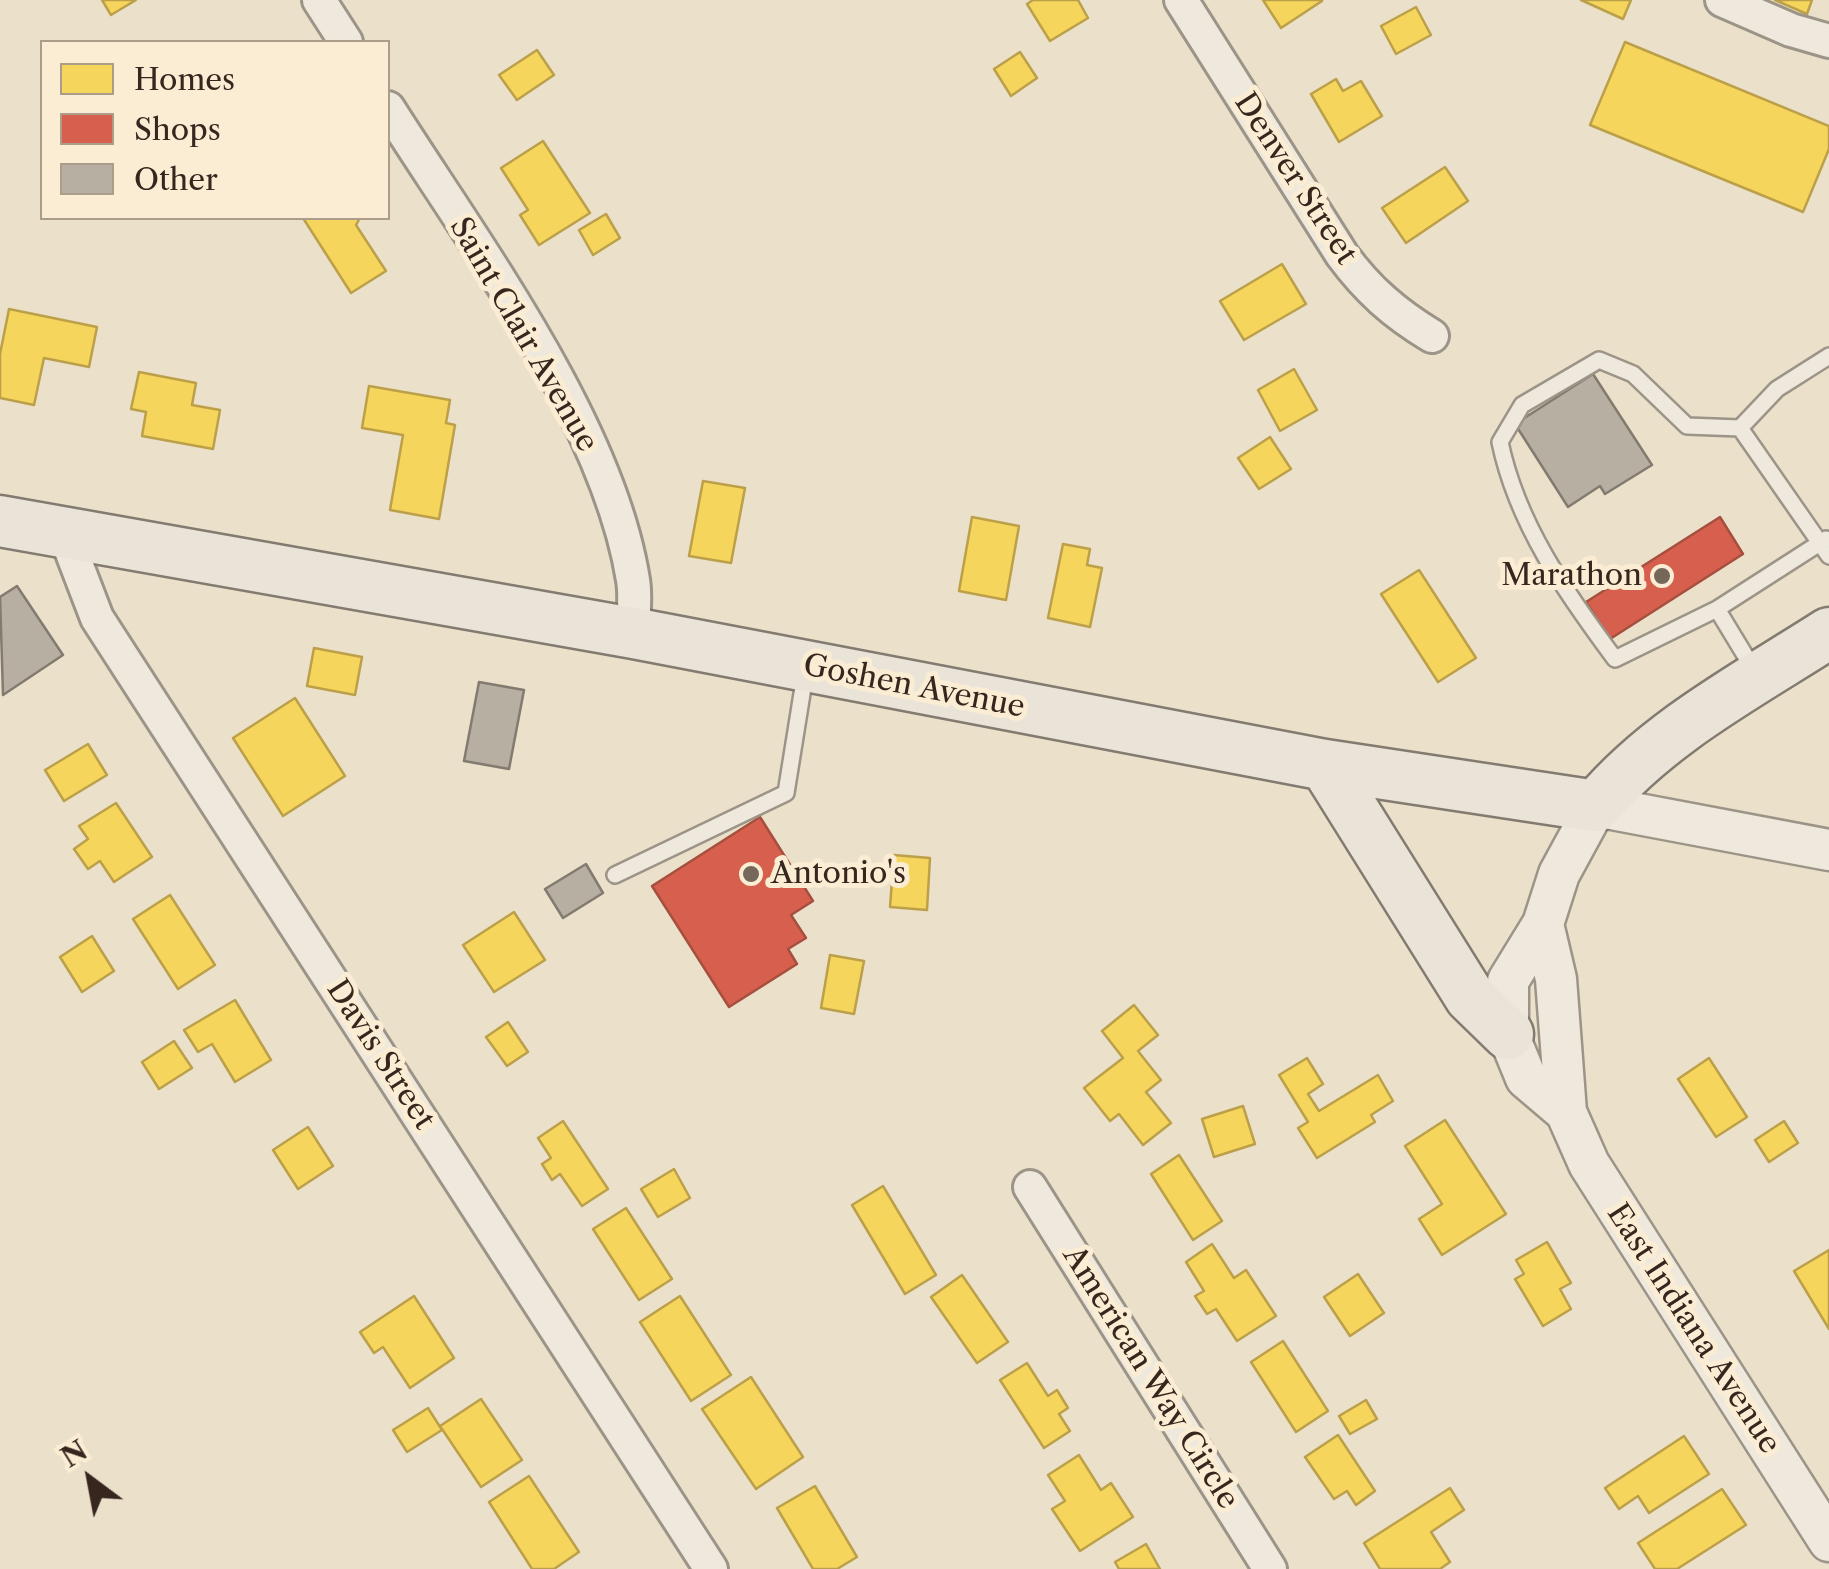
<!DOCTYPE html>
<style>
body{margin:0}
#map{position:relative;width:1829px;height:1569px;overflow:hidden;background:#ebe0ca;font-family:"Libre Caslon Text",serif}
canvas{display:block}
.legend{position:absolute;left:40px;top:40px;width:350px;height:180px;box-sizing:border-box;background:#faedd4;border:2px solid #ac9d8b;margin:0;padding:12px 18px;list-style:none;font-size:30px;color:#36261e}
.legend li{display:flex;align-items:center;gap:20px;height:50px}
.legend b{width:50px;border:2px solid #ac9d8b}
.north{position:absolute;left:40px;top:1429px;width:100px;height:100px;-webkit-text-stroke:8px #faedd4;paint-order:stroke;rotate:328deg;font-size:28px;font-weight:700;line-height:40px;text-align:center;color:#36261e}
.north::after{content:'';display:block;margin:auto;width:35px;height:45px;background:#36261e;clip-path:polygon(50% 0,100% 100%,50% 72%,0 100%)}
</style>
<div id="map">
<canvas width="1829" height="1569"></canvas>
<ul class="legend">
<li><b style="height:28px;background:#f6d55c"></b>Homes</li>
<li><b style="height:28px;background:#d6604d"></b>Shops</li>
<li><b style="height:28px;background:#b7afa1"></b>Other</li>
</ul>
<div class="north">N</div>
</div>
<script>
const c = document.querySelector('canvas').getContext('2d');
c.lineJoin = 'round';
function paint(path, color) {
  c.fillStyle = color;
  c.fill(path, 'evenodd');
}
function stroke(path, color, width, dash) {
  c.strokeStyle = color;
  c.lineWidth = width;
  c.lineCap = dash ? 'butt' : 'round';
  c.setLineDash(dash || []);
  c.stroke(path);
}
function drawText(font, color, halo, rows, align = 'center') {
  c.font = font + ' "Libre Caslon Text",serif';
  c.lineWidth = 10;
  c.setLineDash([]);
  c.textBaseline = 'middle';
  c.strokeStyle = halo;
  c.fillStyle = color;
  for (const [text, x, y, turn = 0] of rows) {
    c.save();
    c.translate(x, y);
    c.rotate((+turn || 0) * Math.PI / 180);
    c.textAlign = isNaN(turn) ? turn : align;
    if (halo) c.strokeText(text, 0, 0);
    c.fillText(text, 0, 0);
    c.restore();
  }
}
const homes = new Path2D(`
 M 102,0 L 136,0 L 111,15 Z
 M 1033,0 L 1078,0 L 1088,18 L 1050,41 L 1027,4 Z
 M 1263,0 L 1322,0 L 1322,1 L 1281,28 Z
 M 1581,0 L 1631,0 L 1623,19 Z
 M 1775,0 L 1812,0 L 1807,14 Z
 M 1416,7 L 1431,35 L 1396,54 L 1381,26 Z
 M 1625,42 L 1829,126 L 1829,149 L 1803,212 L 1590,125 Z
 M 537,50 L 554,75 L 517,100 L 499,75 Z
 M 1020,52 L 1037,78 L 1011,96 L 994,69 Z
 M 1336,79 L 1343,91 L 1361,81 L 1382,116 L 1339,142 L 1311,94 Z
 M 543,141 L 590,213 L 539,245 L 520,215 L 528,210 L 501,168 Z
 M 1445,167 L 1468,201 L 1406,243 L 1382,208 Z
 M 606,214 L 620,238 L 593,255 L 579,230 Z
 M 303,218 L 360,218 L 356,225 L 386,271 L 351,293 Z
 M 1282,264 L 1306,304 L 1244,340 L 1220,301 Z
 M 9,309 L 97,327 L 89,367 L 44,358 L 34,405 L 0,398 L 0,354 Z
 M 1294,369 L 1317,410 L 1280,431 L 1258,390 Z
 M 139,372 L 196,383 L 192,405 L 220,410 L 213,449 L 142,436 L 146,412 L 131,409 Z
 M 369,386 L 450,400 L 446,423 L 455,425 L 439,519 L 390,510 L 403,435 L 362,428 Z
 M 1270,437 L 1291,469 L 1259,489 L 1238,458 Z
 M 703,481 L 745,488 L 731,563 L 689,556 Z
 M 972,517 L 1019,526 L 1006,600 L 959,591 Z
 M 1063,544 L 1090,549 L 1087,565 L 1102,568 L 1090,627 L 1048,618 Z
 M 1419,570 L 1476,658 L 1438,682 L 1381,594 Z
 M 314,648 L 362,657 L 355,695 L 307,686 Z
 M 295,698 L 345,776 L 283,816 L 233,738 Z
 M 88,744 L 107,775 L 64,801 L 45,770 Z
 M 116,803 L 152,857 L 114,882 L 100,861 L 88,869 L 74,849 L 88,839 L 79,826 Z
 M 894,855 L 930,858 L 927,910 L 890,907 Z
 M 170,895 L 215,965 L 178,989 L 133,919 Z
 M 514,912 L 545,960 L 494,992 L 463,945 Z
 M 92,936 L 114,971 L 82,992 L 60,957 Z
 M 830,955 L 864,961 L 854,1014 L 821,1008 Z
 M 235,1000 L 271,1060 L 235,1082 L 212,1044 L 198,1052 L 184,1030 Z
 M 1134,1005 L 1158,1035 L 1138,1051 L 1161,1080 L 1146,1092 L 1171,1123 L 1143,1145 L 1119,1114 L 1110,1121 L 1084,1088 L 1123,1058 L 1102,1031 Z
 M 508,1022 L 528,1052 L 507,1066 L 486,1037 Z
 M 174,1041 L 192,1068 L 159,1089 L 142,1062 Z
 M 1307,1058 L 1323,1084 L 1308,1094 L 1319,1111 L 1378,1075 L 1393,1101 L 1371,1115 L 1375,1122 L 1317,1158 L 1298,1128 L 1308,1122 L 1279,1075 Z
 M 1709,1058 L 1747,1117 L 1716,1137 L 1678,1079 Z
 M 1243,1106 L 1255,1144 L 1214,1157 L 1202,1119 Z
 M 1445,1120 L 1506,1214 L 1442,1255 L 1419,1219 L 1442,1204 L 1405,1146 Z
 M 563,1121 L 608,1189 L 582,1206 L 560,1174 L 552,1180 L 542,1164 L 551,1158 L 538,1138 Z
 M 1784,1121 L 1798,1143 L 1769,1162 L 1755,1140 Z
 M 308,1127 L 333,1166 L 298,1189 L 273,1150 Z
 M 1179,1155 L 1222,1221 L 1193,1240 L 1151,1174 Z
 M 674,1169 L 690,1198 L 658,1217 L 641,1189 Z
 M 883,1186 L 936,1275 L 905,1294 L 852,1205 Z
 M 626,1208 L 672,1279 L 639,1300 L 593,1229 Z
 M 1547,1242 L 1571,1283 L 1560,1289 L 1571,1309 L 1543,1326 L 1515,1279 L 1524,1274 L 1516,1260 Z
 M 1212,1244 L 1234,1278 L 1246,1270 L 1276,1316 L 1237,1341 L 1216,1309 L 1207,1314 L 1195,1296 L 1204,1291 L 1186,1262 Z
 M 1829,1250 L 1829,1329 L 1794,1271 Z
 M 1358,1274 L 1384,1313 L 1350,1336 L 1324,1297 Z
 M 962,1275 L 1008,1342 L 977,1363 L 931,1297 Z
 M 414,1296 L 454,1358 L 410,1388 L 383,1347 L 374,1353 L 360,1332 Z
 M 680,1296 L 731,1375 L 691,1401 L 640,1322 Z
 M 1283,1341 L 1328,1411 L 1296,1432 L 1251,1362 Z
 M 1027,1363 L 1048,1396 L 1057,1390 L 1068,1408 L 1059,1414 L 1070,1431 L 1044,1448 L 1000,1380 Z
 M 751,1377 L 803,1457 L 756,1489 L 702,1409 Z
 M 481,1399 L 522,1460 L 481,1487 L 440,1426 Z
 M 1366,1400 L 1377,1419 L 1350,1434 L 1339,1416 Z
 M 428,1408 L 442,1430 L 407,1452 L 393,1430 Z
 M 1338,1435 L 1375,1491 L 1356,1505 L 1347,1491 L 1334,1499 L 1305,1457 Z
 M 1684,1436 L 1709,1474 L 1649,1513 L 1638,1496 L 1619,1509 L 1605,1488 Z
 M 1079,1455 L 1101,1490 L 1111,1483 L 1133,1517 L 1080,1551 L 1052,1509 L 1065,1501 L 1048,1475 Z
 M 529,1476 L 579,1552 L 554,1569 L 532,1569 L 489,1502 Z
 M 815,1486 L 857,1557 L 837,1569 L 813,1569 L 777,1508 Z
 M 1450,1488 L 1464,1510 L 1431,1532 L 1450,1562 L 1440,1569 L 1380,1569 L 1364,1543 Z
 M 1722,1489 L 1746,1525 L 1677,1569 L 1655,1569 L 1638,1543 Z
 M 1146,1544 L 1160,1569 L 1119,1569 L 1115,1562 Z`);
const shops = new Path2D(`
 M 1720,517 L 1743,554 L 1610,639 L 1586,602 Z
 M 760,817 L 813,901 L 791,915 L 806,938 L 788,949 L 797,964 L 729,1007 L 652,886 Z`);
const building = new Path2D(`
 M 1593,374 L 1652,465 L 1605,494 L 1600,486 L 1568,507 L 1515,424 Z
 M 17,586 L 63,655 L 3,695 L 0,597 Z
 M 479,682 L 524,690 L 509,769 L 464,761 Z
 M 586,864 L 603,893 L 563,918 L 545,889 Z`);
const service = new Path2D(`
 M 1740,428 L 1777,389 L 1829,356
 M 1717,609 L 1615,659 C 1566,593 1517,524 1500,442 L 1522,405 L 1599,360 L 1633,374 L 1687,426 L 1740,428 L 1829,556
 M 1754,670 L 1717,609 L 1826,539
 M 615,875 L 786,793 L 805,675`);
const minor = new Path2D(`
 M 319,0 L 346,42
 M 1181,0 L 1342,255 C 1368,290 1394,313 1432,336
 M 1722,0 L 1791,30 L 1829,41
 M 388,108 C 473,242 608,422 633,580 C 636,597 633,616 633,633
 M 64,532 L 97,618 L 711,1569
 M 1030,1187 L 1270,1569`);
const tertiary = new Path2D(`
 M 1543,924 L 1556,979 L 1566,1112 L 1589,1164 L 1829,1541
 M 1566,1112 L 1526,1078 L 1508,1034 L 1508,981 L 1543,924 L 1559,874 L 1596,806 L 1829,850`);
const primary = new Path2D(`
 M 0,521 L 633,633 L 1325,765 L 1596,806 C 1658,732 1748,685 1829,633
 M 1325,765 L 1470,997 L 1508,1034`);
const markers = [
 [1662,576,10,"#75675a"],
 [751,874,10,"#75675a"]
];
const streetNames = [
 ["Denver Street",1295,179,57],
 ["Saint Clair Avenue",523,335,60],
 ["Goshen Avenue",914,687,11],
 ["Davis Street",380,1055,57],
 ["East Indiana Avenue",1693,1329,57],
 ["American Way Circle",1150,1378,58]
];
const poiNames = [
 ["Marathon",1642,576],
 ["Antonio's",771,874,"left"]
];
paint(homes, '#f6d55c');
stroke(homes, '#bca049', 2.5);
paint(shops, '#d6604d');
stroke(shops, '#a64f3f', 2.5);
paint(building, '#b7afa1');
stroke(building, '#837b70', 2.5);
stroke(service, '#9c9487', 20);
stroke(minor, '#9c9487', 38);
stroke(tertiary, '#9c9487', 45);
stroke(primary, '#837b70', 55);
stroke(service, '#eee8dd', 15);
stroke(minor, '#eee8dd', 32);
stroke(tertiary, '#eee8dd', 40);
stroke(primary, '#eae3d8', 50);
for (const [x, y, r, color] of markers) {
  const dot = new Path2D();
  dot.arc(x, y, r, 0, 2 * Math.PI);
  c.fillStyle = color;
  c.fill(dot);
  stroke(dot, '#faedd4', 4);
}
drawText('30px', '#36261e', '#faedd4', streetNames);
drawText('30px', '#36261e', '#faedd4', poiNames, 'right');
</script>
